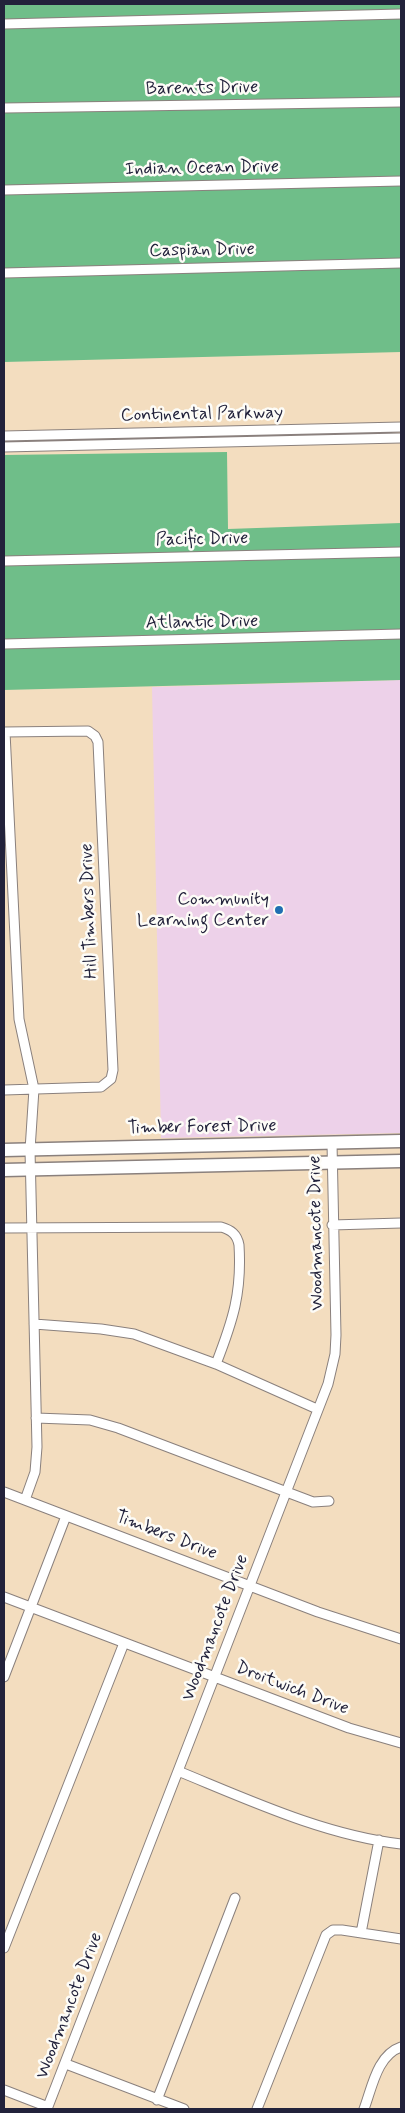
<!DOCTYPE html>
<style>
body{margin:0}
#map{position:relative;width:405px;height:2113px;overflow:hidden;background:#f3ddbf;font-family:Mynerve,sans-serif}
canvas{display:block}
.frame{position:absolute;inset:0;border:5px solid #22223b;pointer-events:none}
</style>
<div id="map">
<canvas width="405" height="2113"></canvas>
<div class="frame"></div>
</div>
<script>
const c = document.querySelector('canvas').getContext('2d');
c.lineJoin = 'round';
function paint(path, color) {
  c.fillStyle = color;
  c.fill(path, 'evenodd');
}
function stroke(path, color, width, dash) {
  c.strokeStyle = color;
  c.lineWidth = width;
  c.lineCap = dash ? 'butt' : 'round';
  c.setLineDash(dash || []);
  c.stroke(path);
}
function drawText(font, color, halo, rows, align = 'center') {
  c.font = font + ' Mynerve,sans-serif';
  c.lineWidth = 5;
  c.setLineDash([]);
  c.textBaseline = 'middle';
  c.strokeStyle = halo;
  c.fillStyle = color;
  for (const [text, x, y, turn = 0] of rows) {
    c.save();
    c.translate(x, y);
    c.rotate((+turn || 0) * Math.PI / 180);
    c.textAlign = isNaN(turn) ? turn : align;
    if (halo) c.strokeText(text, 0, 0);
    c.fillText(text, 0, 0);
    c.restore();
  }
}
const built = new Path2D(`
 M 401,680 L 401,1133 L 161,1138 L 152,687 Z`);
const forest = new Path2D(`
 M 4,4 L 401,4 L 401,352 L 4,362 Z
 M 227,452 L 228,529 L 401,523 L 401,680 L 4,690 L 4,455 Z`);
const minor = new Path2D(`
 M 4,24 L 401,14
 M 4,108 L 401,102
 M 4,190 L 401,181
 M 4,273 L 401,263
 M 4,436 L 401,427
 M 4,447 L 401,438
 M 4,561 L 401,552
 M 4,644 L 401,634
 M 4,732 L 88,731 L 95,736 L 98,742 L 113,1070 L 111,1079 L 101,1087 L 4,1090
 M 5,732 L 19,1019 L 34,1089 L 30,1150 L 37,1447 L 35,1472 L 25,1500
 M 332,1225 L 401,1223
 M 4,1228 L 221,1227 C 231,1230 237,1234 239,1245 C 242,1293 233,1320 216,1364
 M 34,1324 L 101,1329 L 134,1334 L 216,1364 L 317,1409
 M 36,1418 L 90,1420 L 118,1428 L 313,1502 L 329,1501
 M 4,1492 L 318,1612 L 401,1639
 M 4,1597 L 349,1728 L 401,1743
 M 4,1677 L 66,1516
 M 178,1771 C 249,1800 324,1835 401,1844
 M 361,1933 L 379,1840
 M 4,1948 L 124,1643
 M 66,2064 L 184,2109
 M 4,2090 L 48,2107
 M 157,2100 L 235,1898
 M 47,2109 L 328,1384 L 335,1354 L 336,1335 L 332,1143
 M 257,2109 L 326,1935 L 333,1930 L 342,1930 L 401,1939
 M 364,2109 C 372,2088 377,2055 401,2047`);
const secondary = new Path2D(`
 M 4,1150 L 401,1141
 M 4,1170 L 401,1161`);
const markers = [
 [279,910,5,"#1f6fb2"]
];
const streetNames = [
 ["Barents Drive",202,89,-1],
 ["Indian Ocean Drive",202,169,-1],
 ["Caspian Drive",202,251,-1],
 ["Continental Parkway",202,415,-1],
 ["Pacific Drive",202,540,-1],
 ["Atlantic Drive",202,623,-1],
 ["Hill Timbers Drive",90,911,-92],
 ["Timber Forest Drive",202,1128,-1],
 ["Woodmancote Drive",317,1233,-91],
 ["Timbers Drive",166,1536,21],
 ["Woodmancote Drive",216,1628,-69],
 ["Droitwich Drive",292,1689,21],
 ["Woodmancote Drive",70,2006,-69]
];
const poiNames = [
 ["Community",269,900],
 ["Learning Center",269,921]
];
paint(built, '#edd1e9');
paint(forest, '#6fbe89');
stroke(minor, '#8a807d', 11);
stroke(secondary, '#8a807d', 15);
stroke(minor, '#fff', 9);
stroke(secondary, '#fff', 12);
for (const [x, y, r, color] of markers) {
  const dot = new Path2D();
  dot.arc(x, y, r, 0, 2 * Math.PI);
  c.fillStyle = color;
  c.fill(dot);
  stroke(dot, '#fdfcf7', 2);
}
drawText('18px', '#22223b', '#fdfcf7', streetNames);
drawText('18px', '#22223b', '#fdfcf7', poiNames, 'right');
</script>
